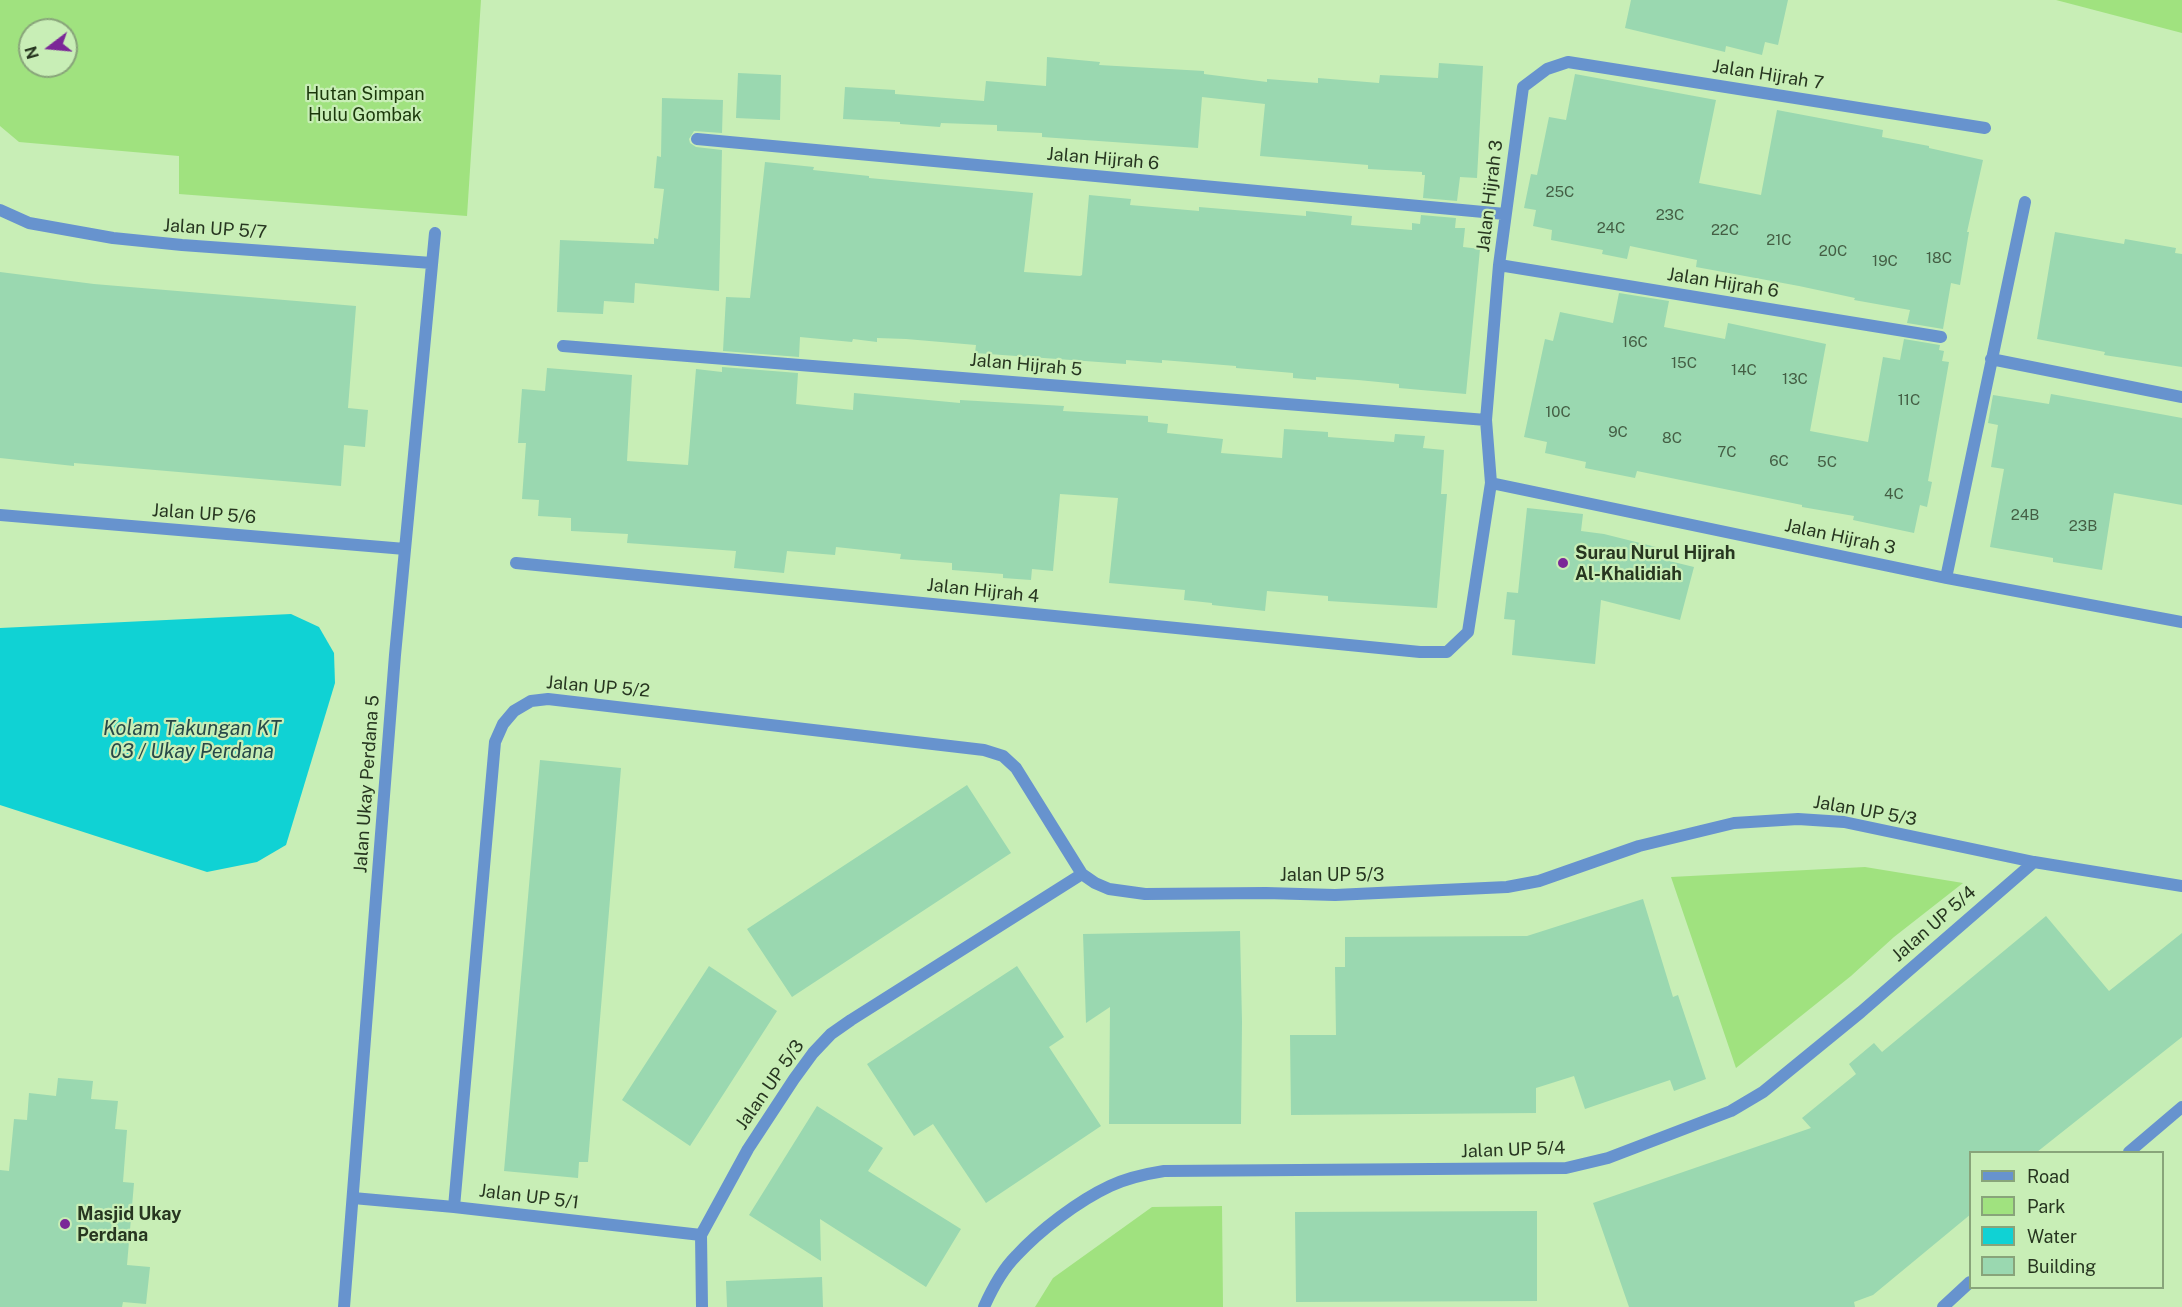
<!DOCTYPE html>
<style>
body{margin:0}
#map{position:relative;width:2182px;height:1307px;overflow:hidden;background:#c8eeb6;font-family:"Public Sans",sans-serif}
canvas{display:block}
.legend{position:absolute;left:1969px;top:1151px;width:195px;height:138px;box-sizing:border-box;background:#c8eeb6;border:2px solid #88a47a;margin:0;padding:8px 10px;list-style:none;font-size:18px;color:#273620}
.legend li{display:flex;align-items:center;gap:12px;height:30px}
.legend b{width:30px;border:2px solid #88a47a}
.north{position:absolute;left:18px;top:18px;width:60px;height:60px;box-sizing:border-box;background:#c8eeb6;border:2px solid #88a47a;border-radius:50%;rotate:254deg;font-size:16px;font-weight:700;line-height:24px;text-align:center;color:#273620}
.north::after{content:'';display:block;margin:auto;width:21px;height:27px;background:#7b2897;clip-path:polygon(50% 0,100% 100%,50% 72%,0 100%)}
</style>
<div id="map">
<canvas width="2182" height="1307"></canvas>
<ul class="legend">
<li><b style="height:8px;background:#6793ce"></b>Road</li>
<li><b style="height:16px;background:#a0e27f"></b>Park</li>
<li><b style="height:16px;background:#10d2d4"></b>Water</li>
<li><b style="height:16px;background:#9ad8b0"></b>Building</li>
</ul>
<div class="north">N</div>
</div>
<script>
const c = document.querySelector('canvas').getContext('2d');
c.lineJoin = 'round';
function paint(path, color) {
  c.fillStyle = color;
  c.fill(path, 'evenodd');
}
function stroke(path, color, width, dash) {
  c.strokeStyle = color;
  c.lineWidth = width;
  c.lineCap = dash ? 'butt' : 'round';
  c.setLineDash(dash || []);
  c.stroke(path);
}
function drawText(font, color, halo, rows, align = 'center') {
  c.font = font + ' "Public Sans",sans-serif';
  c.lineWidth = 4.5;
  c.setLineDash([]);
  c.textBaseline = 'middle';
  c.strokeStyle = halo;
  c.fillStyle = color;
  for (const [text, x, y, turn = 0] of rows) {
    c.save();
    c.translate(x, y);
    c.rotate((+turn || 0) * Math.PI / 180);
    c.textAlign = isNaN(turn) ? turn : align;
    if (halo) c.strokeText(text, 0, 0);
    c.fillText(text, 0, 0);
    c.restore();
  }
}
const green = new Path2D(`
 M 0,0 L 481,0 L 467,216 L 179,194 L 179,156 L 19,142 L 0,126 ZM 30,30 L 66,30 L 66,66 L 30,66 Z
 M 2056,0 L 2182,0 L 2182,33 Z
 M 1865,867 L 1963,883 L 1894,937 L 1851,976 L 1736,1068 L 1671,877 Z
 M 1222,1206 L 1223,1307 L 1035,1307 L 1053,1278 L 1152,1207 Z`);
const water = new Path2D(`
 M 291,614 L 319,627 L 334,653 L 335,683 L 286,845 L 257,862 L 207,872 L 0,805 L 0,628 Z`);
const building = new Path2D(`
 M 1631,0 L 1788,0 L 1778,45 L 1765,42 L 1762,55 L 1726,46 L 1725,52 L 1625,28 Z
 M 1047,57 L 1100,62 L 1099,65 L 1204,71 L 1204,74 L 1267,82 L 1267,79 L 1318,83 L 1318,78 L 1379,83 L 1380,75 L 1438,78 L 1439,63 L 1483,66 L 1477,178 L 1460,177 L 1457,201 L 1423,198 L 1425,175 L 1422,175 L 1422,172 L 1368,169 L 1368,165 L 1260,156 L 1265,104 L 1202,97 L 1198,148 L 1042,137 L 1042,133 L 997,131 L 997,125 L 941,123 L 940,127 L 900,124 L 900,122 L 843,119 L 845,87 L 895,90 L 895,94 L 984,101 L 986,81 L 1046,86 Z
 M 738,73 L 781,75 L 780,120 L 736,118 Z
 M 1575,74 L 1716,100 L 1699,183 L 1761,195 L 1777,110 L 1883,130 L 1882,137 L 1929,146 L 1929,148 L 1983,160 L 1967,232 L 1969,232 L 1960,285 L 1951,283 L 1943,329 L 1907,323 L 1910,310 L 1854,300 L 1855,298 L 1799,286 L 1696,267 L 1697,260 L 1630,246 L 1627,259 L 1602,254 L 1603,250 L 1551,240 L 1552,230 L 1533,226 L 1536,210 L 1524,208 L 1531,174 L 1537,175 L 1549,117 L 1566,120 Z
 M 662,98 L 723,100 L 722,133 L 694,131 L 689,139 L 690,143 L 696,147 L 722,150 L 719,291 L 635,283 L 634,303 L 604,301 L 603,314 L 557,312 L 560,240 L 654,244 L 654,238 L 658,239 L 664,189 L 654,188 L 657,156 L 661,157 Z
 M 765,162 L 814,167 L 813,170 L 869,176 L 869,178 L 1033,193 L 1024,272 L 1080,276 L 1082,275 L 1089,195 L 1131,199 L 1130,205 L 1199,211 L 1199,207 L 1306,216 L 1306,211 L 1352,216 L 1351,225 L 1412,230 L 1412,223 L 1420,224 L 1421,215 L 1456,218 L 1455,228 L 1465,228 L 1463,247 L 1480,249 L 1466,394 L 1399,388 L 1399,384 L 1358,380 L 1316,377 L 1316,380 L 1293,378 L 1293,373 L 1236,368 L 1236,366 L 1162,360 L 1162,363 L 1126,360 L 1126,364 L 975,353 L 976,345 L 906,339 L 877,338 L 877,342 L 853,339 L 852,342 L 800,337 L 799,357 L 723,351 L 726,297 L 750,298 Z
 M 2055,232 L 2124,244 L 2125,239 L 2176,248 L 2175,253 L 2182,254 L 2182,367 L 2104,355 L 2105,352 L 2037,339 Z
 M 0,272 L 94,284 L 356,306 L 348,408 L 368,410 L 365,447 L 344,445 L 341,486 L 74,463 L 74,466 L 0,458 Z
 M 1619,293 L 1669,301 L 1664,327 L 1725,339 L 1728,323 L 1826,344 L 1810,431 L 1868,442 L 1883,357 L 1900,360 L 1904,339 L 1940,345 L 1939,350 L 1944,351 L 1942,361 L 1949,362 L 1928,481 L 1932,482 L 1927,507 L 1920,505 L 1914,533 L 1853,520 L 1854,516 L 1802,507 L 1802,505 L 1637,471 L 1635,478 L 1585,468 L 1586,462 L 1545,453 L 1547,442 L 1524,437 L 1545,339 L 1553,341 L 1560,312 L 1613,323 Z
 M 722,367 L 798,373 L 796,404 L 853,410 L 854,393 L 960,403 L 960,400 L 1064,406 L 1063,411 L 1148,416 L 1148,422 L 1168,424 L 1167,433 L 1223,439 L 1221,453 L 1282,458 L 1284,429 L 1328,432 L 1328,437 L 1394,442 L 1395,434 L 1425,436 L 1423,448 L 1444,450 L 1441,494 L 1447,494 L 1437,608 L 1328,601 L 1328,596 L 1267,591 L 1265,611 L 1212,605 L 1212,603 L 1184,600 L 1185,590 L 1109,583 L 1118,498 L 1060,494 L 1053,571 L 1032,569 L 1031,580 L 1003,578 L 1003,574 L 952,570 L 952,563 L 900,559 L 901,554 L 836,547 L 835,555 L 787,551 L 784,573 L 734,568 L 736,551 L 627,543 L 628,534 L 571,531 L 571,518 L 538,516 L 539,500 L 522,499 L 526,443 L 518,443 L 522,389 L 545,391 L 547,368 L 632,375 L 627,461 L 688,465 L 696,369 L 722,372 Z
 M 2051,394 L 2182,418 L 2182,505 L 2114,493 L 2102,570 L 2053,562 L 2053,558 L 1990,547 L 2004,469 L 1991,467 L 1998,425 L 1988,423 L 1993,395 L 2049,404 Z
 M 1527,508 L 1583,514 L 1581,531 L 1604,534 L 1656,547 L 1653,557 L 1694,567 L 1680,620 L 1601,600 L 1595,664 L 1512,655 L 1515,620 L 1504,619 L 1507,592 L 1518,593 Z
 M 540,760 L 621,768 L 588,1162 L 579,1162 L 578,1178 L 504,1171 Z
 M 967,785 L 1011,853 L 792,997 L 747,929 Z
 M 1643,899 L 1673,997 L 1678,995 L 1706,1079 L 1674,1091 L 1670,1080 L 1585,1109 L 1574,1076 L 1536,1088 L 1536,1113 L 1291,1115 L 1290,1035 L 1336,1035 L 1335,967 L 1345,967 L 1345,937 L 1527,936 Z
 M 2046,916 L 2109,991 L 2182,933 L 2182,1037 L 2037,1152 L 1971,1152 L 1971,1214 L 1873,1295 L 1854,1302 L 1855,1307 L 1629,1307 L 1593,1203 L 1811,1128 L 1802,1118 L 1856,1074 L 1849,1064 L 1874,1043 L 1882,1052 Z
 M 1240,931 L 1242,1022 L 1241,1124 L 1109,1124 L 1110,1007 L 1086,1023 L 1083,934 Z
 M 709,966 L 777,1011 L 690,1146 L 622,1100 Z
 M 1017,966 L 1064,1037 L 1049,1047 L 1101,1126 L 986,1203 L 933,1124 L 914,1136 L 867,1064 Z
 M 58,1078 L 93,1081 L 91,1099 L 118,1101 L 115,1129 L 127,1130 L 123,1182 L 134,1183 L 127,1265 L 150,1267 L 146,1304 L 123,1302 L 122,1307 L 0,1307 L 0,1170 L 9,1171 L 14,1119 L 27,1120 L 29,1093 L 56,1096 Z
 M 817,1106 L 883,1148 L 868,1171 L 961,1229 L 926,1287 L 820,1219 L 821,1261 L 749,1215 Z
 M 1537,1211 L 1537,1301 L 1296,1302 L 1295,1212 Z
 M 822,1277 L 823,1307 L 727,1307 L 726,1281 Z`);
const street = new Path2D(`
 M 697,139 L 1505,214
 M 0,210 L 29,223 L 113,238 L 182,245 L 432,263
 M 1499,265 L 1941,337
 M 563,346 L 1486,420
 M 1991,359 L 2182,397
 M 1491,483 L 1946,578 L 2182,622
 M 0,515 L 405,549
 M 516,563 L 1420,652 L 1447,652 L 1468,632 L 1491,483 L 1486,420 L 1499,265 L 1523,87 L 1547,69 L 1568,62 L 1985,128
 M 1946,578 L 2025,202
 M 2129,1152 L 2182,1107
 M 353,1198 L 454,1207 L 701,1235
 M 454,1207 L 495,742 L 503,724 L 514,711 L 531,701 L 548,699 L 984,750 L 1003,756 L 1016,768 L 1082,874
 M 344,1307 L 395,655 L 435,233
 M 702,1307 L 701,1235 L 748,1149 L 794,1079 L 813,1053 L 831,1034 L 851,1020 L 1082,874 L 1095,883 L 1109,889 L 1145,894 L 1266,893 L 1335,895 L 1507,887 L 1539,881 L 1639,846 L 1734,823 L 1798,819 L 1844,822 L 2034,862 L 2182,886
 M 984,1307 C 992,1289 1002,1270 1016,1256 C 1040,1230 1078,1201 1110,1186 C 1127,1178 1145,1174 1164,1171 L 1566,1168 L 1608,1158 L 1731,1111 L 1763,1092 L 1861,1012 L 2034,862
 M 1943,1307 L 1970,1282`);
const markers = [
 [1563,563,6,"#7b2897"],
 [65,1224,6,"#7b2897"]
];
const numberNames = [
 ["25C",1560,192],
 ["23C",1670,215],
 ["24C",1611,228],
 ["22C",1725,230],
 ["21C",1779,240],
 ["20C",1833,251],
 ["18C",1939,258],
 ["19C",1885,261],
 ["16C",1635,342],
 ["15C",1684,363],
 ["14C",1744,370],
 ["13C",1795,379],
 ["11C",1909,400],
 ["10C",1558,412],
 ["9C",1618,432],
 ["8C",1672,438],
 ["7C",1727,452],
 ["6C",1779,461],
 ["5C",1827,462],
 ["4C",1894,494],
 ["24B",2025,515],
 ["23B",2083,526]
];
const streetNames = [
 ["Jalan Hijrah 7",1768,75,9],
 ["Jalan Hijrah 6",1103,159,5],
 ["Jalan Hijrah 3",1490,196,-83],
 ["Jalan UP 5/7",215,229,4],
 ["Jalan Hijrah 6",1723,283,9],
 ["Jalan Hijrah 5",1026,365,5],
 ["Jalan UP 5/6",204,514,4],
 ["Jalan Hijrah 3",1840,537,12],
 ["Jalan Hijrah 4",983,591,6],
 ["Jalan UP 5/2",598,687,5],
 ["Jalan Ukay Perdana 5",367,784,-86],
 ["Jalan UP 5/3",1865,811,10],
 ["Jalan UP 5/3",1332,875],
 ["Jalan UP 5/4",1934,924,-41],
 ["Jalan UP 5/3",770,1085,-55],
 ["Jalan UP 5/4",1513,1150,-2],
 ["Jalan UP 5/1",529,1197,7]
];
const parkNames = [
 ["Hutan Simpan",365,94],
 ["Hulu Gombak",365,115]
];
const poiNames = [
 ["Surau Nurul Hijrah",1575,553],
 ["Al-Khalidiah",1575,574],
 ["Masjid Ukay",77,1214],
 ["Perdana",77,1235]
];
const waterNames = [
 ["Kolam Takungan KT",192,729],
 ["03 / Ukay Perdana",192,752]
];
paint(green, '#a0e27f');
paint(water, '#10d2d4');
paint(building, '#9ad8b0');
stroke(street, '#6793ce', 12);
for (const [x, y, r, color] of markers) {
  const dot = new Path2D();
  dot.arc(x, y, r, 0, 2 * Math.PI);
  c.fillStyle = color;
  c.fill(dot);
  stroke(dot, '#c8eeb6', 2);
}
drawText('15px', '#445e44', null, numberNames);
drawText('18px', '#273620', '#c8eeb6', streetNames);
drawText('18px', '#1b380b', '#c8eeb6', parkNames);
drawText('bold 18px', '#273620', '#c8eeb6', poiNames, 'left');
drawText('italic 20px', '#274949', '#c8eeb6', waterNames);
</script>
